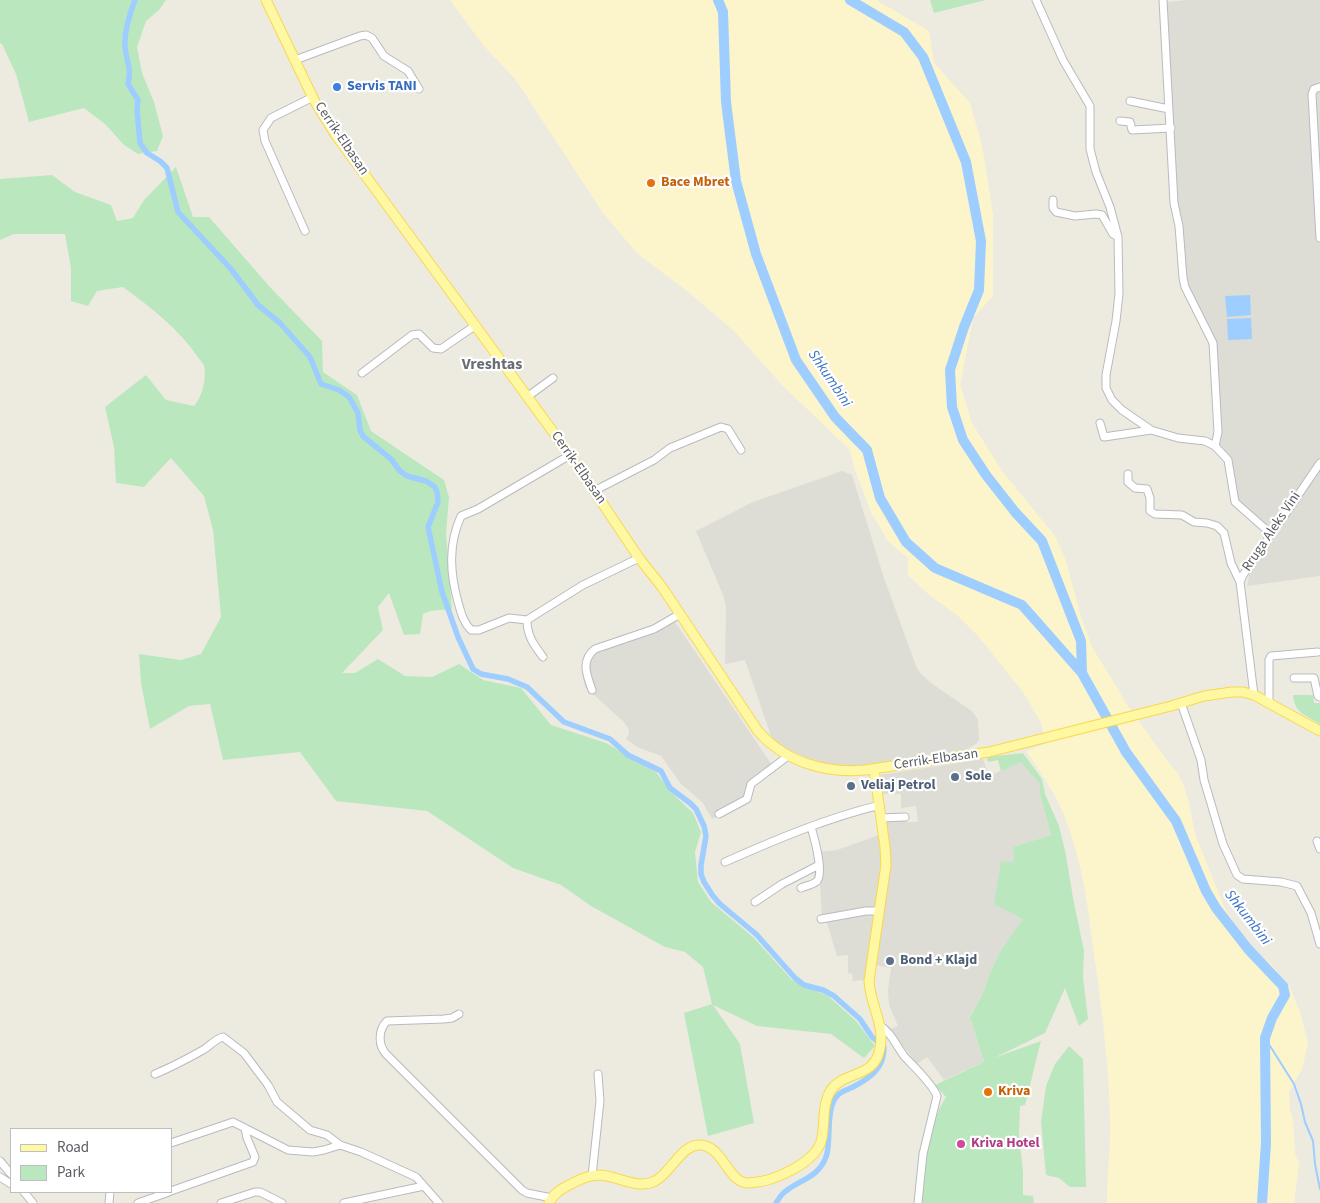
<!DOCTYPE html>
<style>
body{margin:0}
#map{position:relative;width:1320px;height:1203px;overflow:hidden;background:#edebe0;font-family:"Source Sans 3",sans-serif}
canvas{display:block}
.legend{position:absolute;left:10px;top:1128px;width:162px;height:65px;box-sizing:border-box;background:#fff;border:1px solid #bdbec0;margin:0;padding:6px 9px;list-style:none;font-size:15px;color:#595c62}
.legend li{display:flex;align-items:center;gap:10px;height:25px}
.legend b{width:25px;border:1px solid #bdbec0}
</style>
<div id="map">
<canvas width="1320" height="1203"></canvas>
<ul class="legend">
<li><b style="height:6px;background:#fff8a3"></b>Road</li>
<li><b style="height:14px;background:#bbe7be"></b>Park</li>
</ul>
</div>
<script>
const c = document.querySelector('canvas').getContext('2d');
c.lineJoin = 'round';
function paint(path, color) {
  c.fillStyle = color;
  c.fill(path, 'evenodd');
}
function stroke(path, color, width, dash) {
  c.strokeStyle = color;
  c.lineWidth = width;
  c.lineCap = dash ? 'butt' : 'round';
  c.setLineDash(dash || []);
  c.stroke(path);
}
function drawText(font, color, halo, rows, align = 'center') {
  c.font = font + ' "Source Sans 3",sans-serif';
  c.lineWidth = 4.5;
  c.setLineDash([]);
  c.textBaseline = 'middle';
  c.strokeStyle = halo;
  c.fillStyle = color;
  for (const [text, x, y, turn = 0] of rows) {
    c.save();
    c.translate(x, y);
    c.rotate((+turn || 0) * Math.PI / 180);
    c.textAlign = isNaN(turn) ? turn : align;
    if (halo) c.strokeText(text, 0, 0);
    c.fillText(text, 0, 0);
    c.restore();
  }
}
const industrial = new Path2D(`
 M 1187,0 L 1320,0 L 1320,576 L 1247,586 L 1250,571 L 1276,532 L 1236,501 L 1232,461 L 1219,447 L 1214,344 L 1184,284 L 1179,206 L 1175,206 L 1167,2 Z
 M 842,471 L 852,475 L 884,578 L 916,666 L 920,673 L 931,683 L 973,712 L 978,720 L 979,739 L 976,744 L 959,754 L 856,766 L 835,766 L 807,758 L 783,747 L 776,743 L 771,736 L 745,660 L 725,664 L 726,606 L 723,595 L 696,531 L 753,502 Z
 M 673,619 L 776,771 L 757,783 L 752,788 L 748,799 L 712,819 L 703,803 L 681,784 L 661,756 L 637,747 L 626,739 L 629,734 L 628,728 L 623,721 L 585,687 L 582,673 L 584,662 L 594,651 Z
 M 983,759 L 989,776 L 1021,761 L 1027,767 L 1040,784 L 1040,795 L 1051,835 L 1013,847 L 1015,863 L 1002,861 L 1024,919 L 1001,950 L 989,975 L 984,991 L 968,1020 L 971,1020 L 984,1062 L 944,1080 L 927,1057 L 917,1064 L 896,1037 L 893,1038 L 889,1030 L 898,1026 L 889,1005 L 888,990 L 891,968 L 874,965 L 885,899 L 884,821 L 906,820 L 907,822 L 918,822 L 916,806 L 901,808 L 901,794 L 882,794 L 880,775 Z
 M 879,835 L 881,849 L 880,875 L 864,980 L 853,981 L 852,974 L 848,973 L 848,955 L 837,956 L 827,923 L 822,917 L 818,852 L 837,850 Z`);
const green = new Path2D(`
 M 0,0 L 166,0 L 159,10 L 146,21 L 137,47 L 142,73 L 154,102 L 163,136 L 157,151 L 138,154 L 124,145 L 105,124 L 84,108 L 29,122 L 16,74 L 2,44 L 0,43 Z
 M 930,0 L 986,0 L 934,13 Z
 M 176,167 L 193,217 L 209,217 L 269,286 L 322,341 L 323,372 L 357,395 L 371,431 L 444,480 L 449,497 L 446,534 L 452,609 L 430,611 L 423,614 L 420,634 L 404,635 L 389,593 L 378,607 L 383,630 L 342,673 L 355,673 L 378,659 L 405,676 L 432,677 L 459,664 L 483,680 L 521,688 L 551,725 L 606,743 L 656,772 L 673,794 L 693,813 L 701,832 L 695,852 L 698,882 L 711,902 L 754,938 L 792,980 L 828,996 L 856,1021 L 875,1046 L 864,1058 L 831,1034 L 757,1026 L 713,1005 L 740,1044 L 754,1123 L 708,1136 L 684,1013 L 712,1004 L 703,967 L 685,952 L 665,947 L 591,906 L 561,885 L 513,868 L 427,811 L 336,801 L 300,752 L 223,760 L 210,704 L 189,706 L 150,729 L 141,683 L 139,654 L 181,660 L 201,654 L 221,617 L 213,530 L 204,496 L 171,458 L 144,487 L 116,483 L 114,447 L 105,407 L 146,375 L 166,400 L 194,406 C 202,397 207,378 204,366 C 203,363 199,359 197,356 C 178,328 150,307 123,287 L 97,291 L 88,306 L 71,301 L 71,268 L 65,234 L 14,234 L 0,240 L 0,179 L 52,175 L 75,192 L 111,205 L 117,221 L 133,218 L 144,200 Z
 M 1293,695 L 1313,695 L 1314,703 L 1320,703 L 1320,724 C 1306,715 1294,713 1293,695 Z
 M 1023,753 L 1042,779 L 1045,794 L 1059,826 L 1066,855 L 1073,898 L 1084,951 L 1083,977 L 1088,1019 L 1079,1026 L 1065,988 L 1045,1033 L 994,1058 L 1041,1041 L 1025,1105 L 1020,1106 L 1019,1135 L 1023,1172 L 1023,1195 L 1033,1196 L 1034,1203 L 922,1203 C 926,1168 926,1127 946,1097 L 935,1085 L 984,1062 L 971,1020 L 968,1021 L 984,991 L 989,975 L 1001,950 L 1023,919 L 994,904 L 1001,861 L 1014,862 L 1013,847 L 1051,835 L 1040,795 L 1040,784 L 1021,762 L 1001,771 L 998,760 L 988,762 L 987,757 Z
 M 1069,1046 L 1083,1059 L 1086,1187 L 1070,1187 L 1059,1178 L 1046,1175 L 1041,1122 L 1046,1086 L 1055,1064 Z`);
const sand = new Path2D(`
 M 450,0 L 876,0 L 929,31 L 934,63 L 970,103 L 982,145 L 993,215 L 993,296 L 973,318 L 960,385 L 972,423 L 1002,471 L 1055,536 L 1066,561 L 1081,617 L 1092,647 L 1128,706 L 1168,762 L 1178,774 L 1183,784 L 1188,799 L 1195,834 L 1225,909 L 1236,926 L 1253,948 L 1271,964 L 1289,986 L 1300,1012 L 1308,1043 L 1302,1069 L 1289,1092 L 1290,1111 L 1293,1119 L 1295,1154 L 1299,1164 L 1294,1203 L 1107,1203 C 1107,1175 1111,1147 1110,1119 C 1109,1068 1103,1019 1096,968 C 1089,919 1085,870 1067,823 C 1058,797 1042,774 1026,751 L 1045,744 L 1042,724 L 1023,692 L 979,637 L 958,616 L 927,593 L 908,575 L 908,558 L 888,541 L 871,512 L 854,467 L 850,450 L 783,386 L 733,330 L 691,294 L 638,254 L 603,213 L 516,80 L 484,46 Z`);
const water = new Path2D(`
 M 1250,295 L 1251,315 L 1227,317 L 1225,296 Z
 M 1251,318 L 1252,339 L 1228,340 L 1227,319 Z`);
const stream = new Path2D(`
 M 1265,1038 L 1294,1084 L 1301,1104 L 1305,1122 L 1313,1141 L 1315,1164 L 1320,1189`);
const canal = new Path2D(`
 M 135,0 C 130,13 124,32 125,46 C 126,62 132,66 128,84 L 138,100 L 137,110 L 140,143 L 147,153 L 160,161 L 167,168 L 178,212 L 231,269 L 258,305 L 280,323 L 310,357 L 321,384 L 339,390 L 349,397 L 358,413 L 360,430 L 363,436 L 391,459 L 400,471 L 407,476 L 426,481 L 435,487 L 437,492 L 438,502 L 428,527 L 442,592 L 458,637 L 473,669 L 481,674 L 508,679 L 527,687 L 564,722 L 610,739 L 628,755 L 661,771 L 670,788 L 690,803 L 696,809 L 704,826 L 706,836 L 701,865 L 701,874 L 704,882 L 713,896 L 720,904 L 756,934 L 795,978 L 804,985 L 823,990 L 834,996 L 860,1019 L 872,1037 L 884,1047 C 884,1069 870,1078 853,1087 C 849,1089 842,1091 839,1094 C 824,1107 832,1142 826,1157 C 818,1178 801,1179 786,1191 C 781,1194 779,1199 776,1203`);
const river = new Path2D(`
 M 718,0 L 723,12 L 726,102 L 736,181 L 756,254 L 796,360 L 835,417 L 867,450 L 880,498 L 906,542 L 935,568 L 1022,605 L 1082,673 L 1126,752 L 1176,821 L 1206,891 L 1216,908 L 1248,949 L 1283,986 L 1285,995 L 1272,1018 L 1265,1038 L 1266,1143 L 1262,1203
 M 850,0 L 904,32 L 923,57 L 966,162 L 981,241 L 979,290 L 964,327 L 950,370 L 952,407 L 963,440 L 986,475 L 1015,512 L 1042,541 L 1081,641 L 1082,673`);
const minor = new Path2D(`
 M 1036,0 L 1063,60 L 1090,106 L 1090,149 L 1096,172 L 1110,207 L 1118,237 L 1119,294 L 1116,321 L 1106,375 L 1106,388 L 1112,400 L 1122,410 L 1151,430 L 1178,438 L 1205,441 L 1215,446 L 1228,460 L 1235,502 L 1270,533
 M 1163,0 L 1174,203 L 1179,226 L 1183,278 L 1185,287 L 1213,343 L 1218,432 L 1215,446
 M 295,60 L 360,36 L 366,35 L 372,38 L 384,56 L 408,71 L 419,89
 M 1320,87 L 1314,89 L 1312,94 L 1320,238
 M 1130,101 L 1169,109
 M 1120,121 L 1130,122 L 1132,130 L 1171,128
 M 1053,200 L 1053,208 L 1056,212 L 1075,216 L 1096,214 L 1102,215 L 1113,234 L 1118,237
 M 305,231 L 265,141 L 263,130 L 271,118 L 313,97
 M 362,373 L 412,335 L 419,334 L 433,348 L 441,349 L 476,325
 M 527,397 L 553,378
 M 1100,423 L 1104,437 L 1151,430
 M 570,455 L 478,509 L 461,516 C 448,545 450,573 458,602 C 461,612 463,622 471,630 L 479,630 L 509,618 L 527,620 L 583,585 L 639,558
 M 1128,474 L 1128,482 L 1135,488 L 1147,489 L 1150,498 L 1150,511 L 1155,514 L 1182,515 L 1194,522 L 1207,523 L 1217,526 L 1224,533 L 1231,563 L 1240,582
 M 594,491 L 654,460 L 670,448 L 721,427 L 728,429 L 741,450
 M 527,620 C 527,636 534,645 543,657
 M 1294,678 L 1314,678 L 1318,696 L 1320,697
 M 592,690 C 587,675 580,661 595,649 L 654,629 L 680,614
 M 1254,695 L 1240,582 L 1243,575 L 1267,541 L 1270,533 L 1280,522 L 1320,463
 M 1181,703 L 1201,760 L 1204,780 L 1223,844 L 1237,875 L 1243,879 L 1281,882 L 1297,886 L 1311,913 L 1320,944
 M 1269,703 L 1269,660 L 1271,656 L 1318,652
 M 719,814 L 747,799 L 751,784 L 788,756
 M 881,818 L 905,817
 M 1317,841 L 1320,849
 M 725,862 C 775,840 826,818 880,805
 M 801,888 C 805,886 812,885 816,882 C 825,876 814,837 811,827
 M 755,902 L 782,884 L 819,865
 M 821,919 L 866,911 L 880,911
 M 459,1014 L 452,1018 L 444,1019 L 387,1021 C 378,1030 378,1045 386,1054 L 522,1190 L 527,1193 L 552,1198
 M 879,1025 C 891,1032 896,1045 904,1056 C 913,1066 932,1083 937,1096 L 923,1154 L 918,1203
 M 155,1074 C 172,1067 187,1059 203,1050 C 210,1046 215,1039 223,1037 L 244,1053 L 268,1085 L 277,1102 L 310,1130 L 327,1135 L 340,1145
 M 171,1143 L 233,1122 L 288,1150 L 313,1152 L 324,1150 L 340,1145 L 361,1152 L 416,1177 L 439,1203
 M 0,1161 L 11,1174
 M 592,1176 L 600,1101 L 598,1074
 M 0,1177 L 11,1184
 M 171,1191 L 253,1162 L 255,1157 L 247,1138 L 245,1128
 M 24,1192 L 33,1203
 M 109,1203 L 110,1192
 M 138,1203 L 169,1192
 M 221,1203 L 255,1192 L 260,1192 L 282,1203
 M 344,1203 L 424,1186`);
const major = new Path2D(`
 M 266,0 L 314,100 L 335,134 L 570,455 L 639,558 L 662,587 L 758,731 C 784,761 825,774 865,770 L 989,752 L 1171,706 L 1204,696 L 1232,692 L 1243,692 L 1254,695 L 1320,731
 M 549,1203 C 554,1193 561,1189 571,1184 C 580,1179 590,1175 600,1175 C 618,1176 638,1190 655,1181 C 671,1173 682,1143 701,1145 C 724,1147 728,1184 749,1183 C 773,1182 817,1163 822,1138 C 825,1122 822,1104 831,1090 C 845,1070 875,1079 880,1048 C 885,1025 870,1004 869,981 L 886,865 L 885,847 L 874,769`);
const markers = [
 [337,87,5,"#3f7fe0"],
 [651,183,5,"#e8710a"],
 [955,777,5,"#5c6f8a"],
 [851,786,5,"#5c6f8a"],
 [890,961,5,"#5c6f8a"],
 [988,1092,5,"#e8710a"],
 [961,1144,5,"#d1479c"]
];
const shopNames = [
 ["Servis TANI",347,87]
];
const streetNames = [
 ["Cerrik-Elbasan",341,139,56],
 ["Cerrik-Elbasan",578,468,55],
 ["Rruga Aleks Vini",1272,532,-56],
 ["Cerrik-Elbasan",936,760,-8]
];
const foodNames = [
 ["Bace Mbret",661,183],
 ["Kriva",998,1092]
];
const serviceNames = [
 ["Sole",965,777],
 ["Veliaj Petrol",861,786],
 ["Bond + Klajd",900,961]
];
const hotelNames = [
 ["Kriva Hotel",971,1144]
];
const waterNames = [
 ["Shkumbini",829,379,56],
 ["Shkumbini",1247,918,52]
];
const quarterNames = [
 ["Vreshtas",492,365]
];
paint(industrial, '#ddddd5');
paint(green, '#bbe7be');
paint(sand, '#fcf5cc');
paint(water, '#9ecdff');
stroke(stream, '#9ecdff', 2);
stroke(canal, '#9ecdff', 5.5);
stroke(river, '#9ecdff', 10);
stroke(minor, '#b8bac0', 9);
stroke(major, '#f9d74e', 11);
stroke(minor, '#fff', 7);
stroke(major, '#fff8a3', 9);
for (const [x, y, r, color] of markers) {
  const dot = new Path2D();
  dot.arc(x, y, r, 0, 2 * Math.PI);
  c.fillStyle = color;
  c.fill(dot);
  stroke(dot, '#fff', 2);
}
drawText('bold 14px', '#366cbe', '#fff', shopNames, 'left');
drawText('14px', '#595c62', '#fff', streetNames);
drawText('bold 14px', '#c56008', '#fff', foodNames, 'left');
drawText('bold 14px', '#4e5e75', '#fff', serviceNames, 'left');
drawText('bold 14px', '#b23c85', '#fff', hotelNames, 'left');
drawText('italic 15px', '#3b74c8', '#fff', waterNames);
drawText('bold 16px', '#6a6e74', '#fff', quarterNames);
</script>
